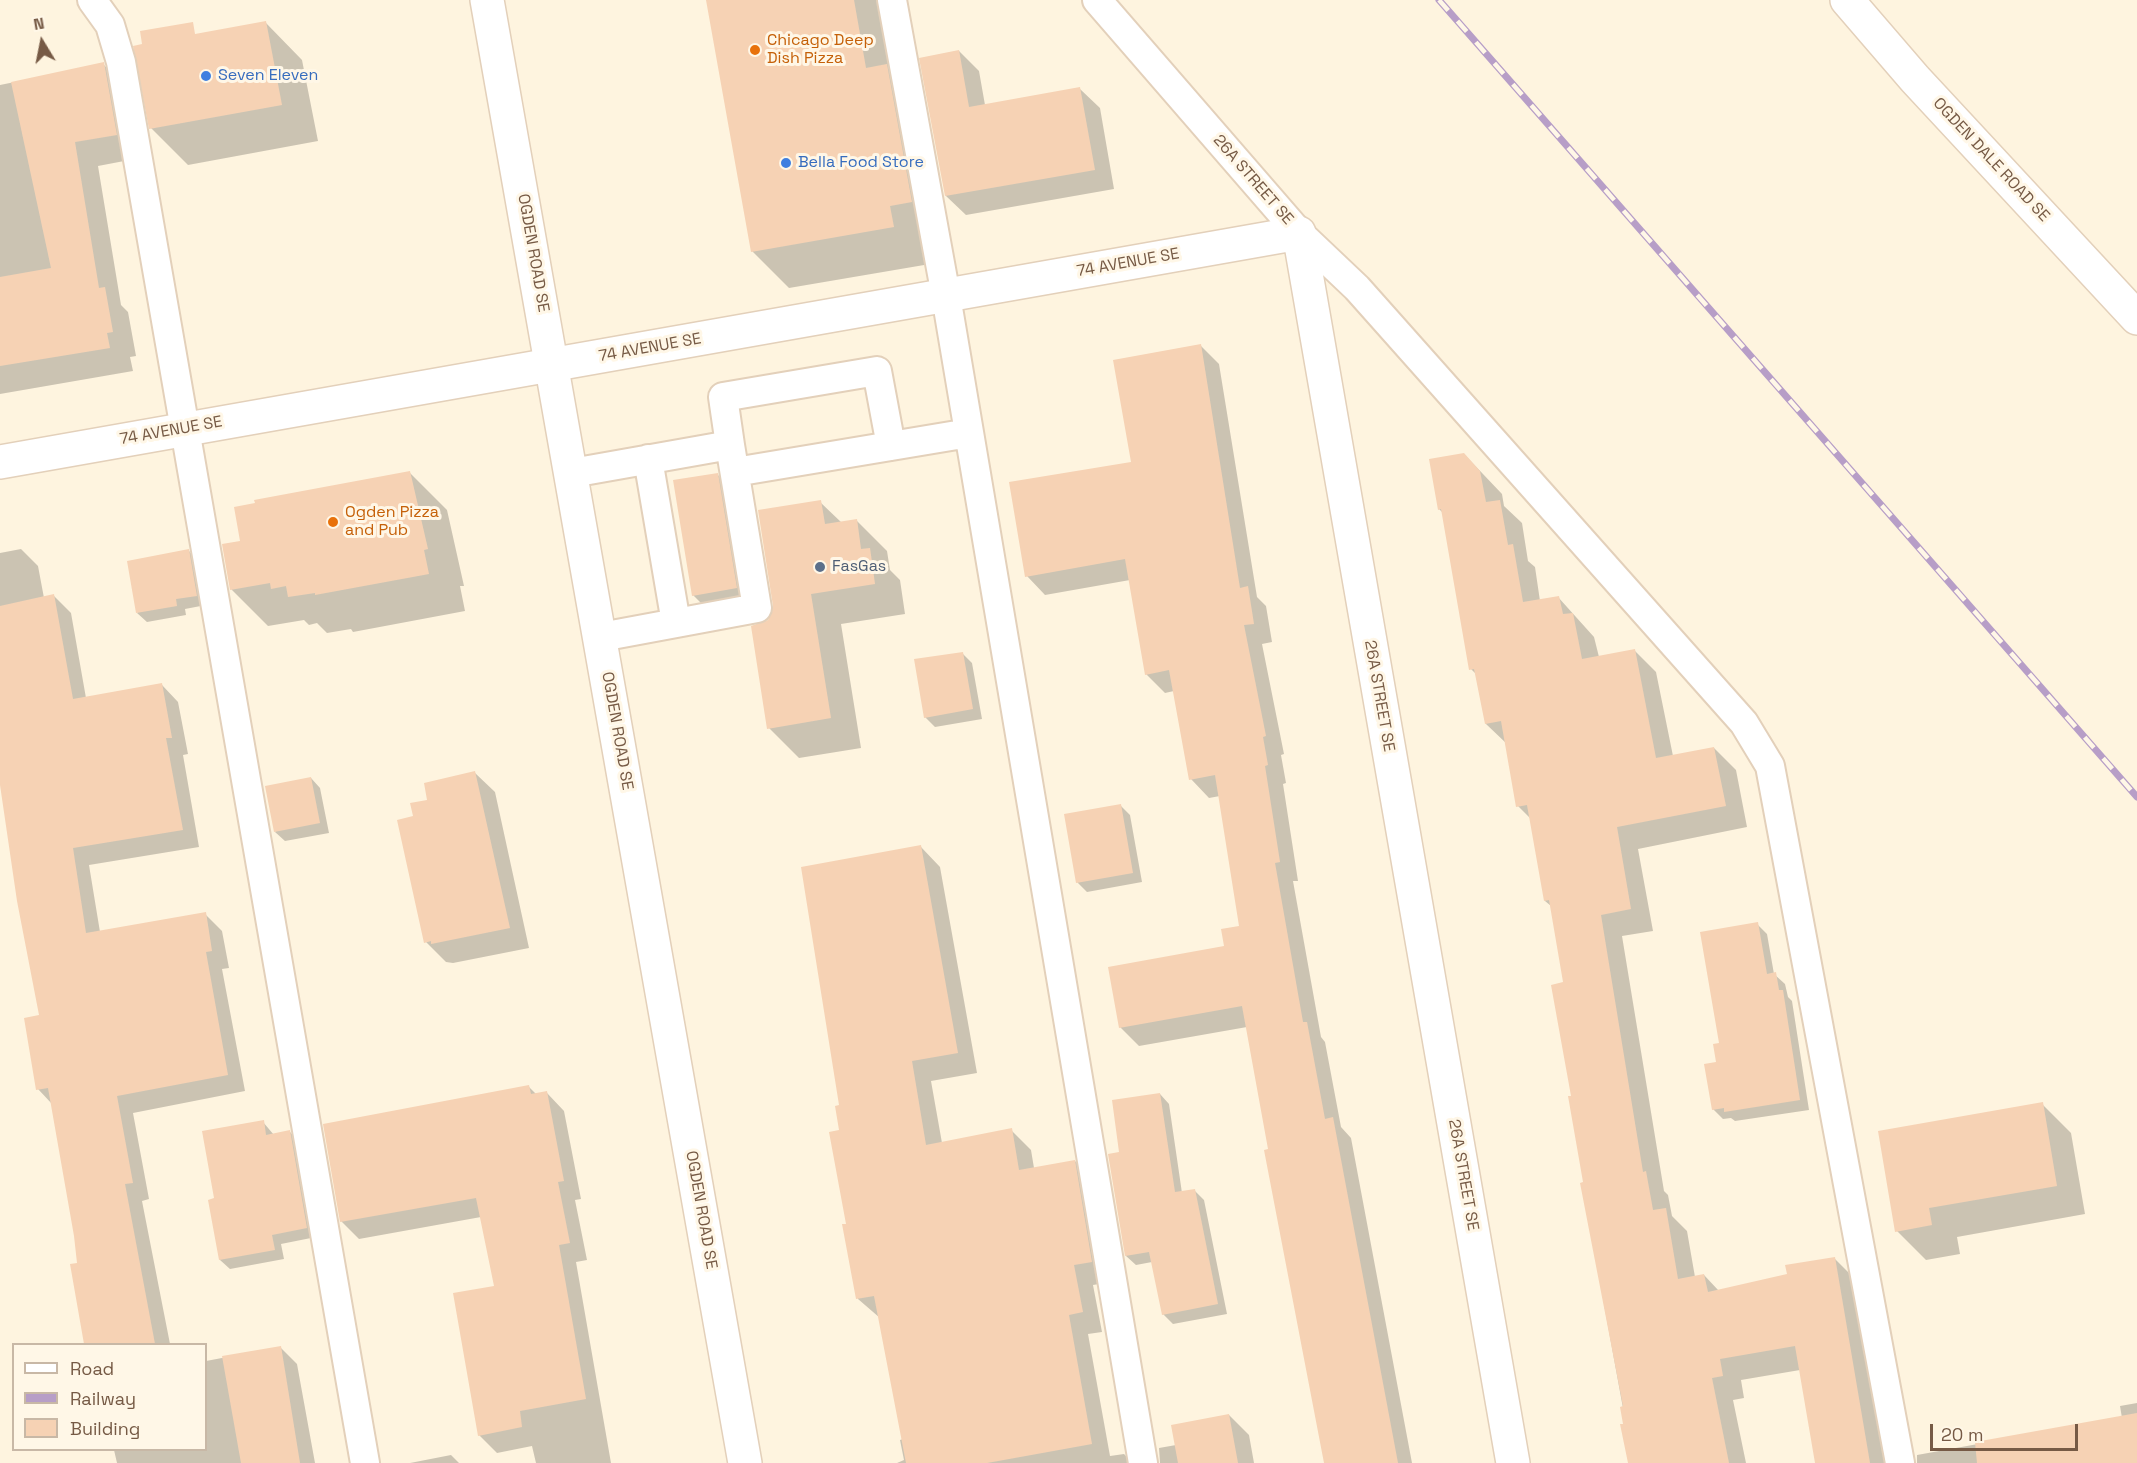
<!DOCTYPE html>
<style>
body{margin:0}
#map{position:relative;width:2137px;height:1463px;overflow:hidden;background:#fef4df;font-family:"Space Grotesk",sans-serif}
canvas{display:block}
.legend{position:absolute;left:12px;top:1343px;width:195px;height:108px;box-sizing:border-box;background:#fff7e7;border:2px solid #c8b8a6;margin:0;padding:8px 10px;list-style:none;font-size:18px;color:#765a45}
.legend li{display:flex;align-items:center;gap:12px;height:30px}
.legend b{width:30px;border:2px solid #c8b8a6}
.north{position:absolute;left:12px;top:12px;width:60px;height:60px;-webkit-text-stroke:4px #fff7e7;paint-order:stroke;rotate:350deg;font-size:16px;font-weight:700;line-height:24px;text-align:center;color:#765a45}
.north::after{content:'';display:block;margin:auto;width:21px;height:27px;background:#765a45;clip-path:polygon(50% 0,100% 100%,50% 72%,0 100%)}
.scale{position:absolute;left:1930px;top:1424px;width:148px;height:27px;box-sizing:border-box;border:3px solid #765a45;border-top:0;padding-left:8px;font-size:18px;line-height:21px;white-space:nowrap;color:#765a45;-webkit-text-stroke:4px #fff7e7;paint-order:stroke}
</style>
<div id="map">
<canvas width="2137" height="1463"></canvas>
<ul class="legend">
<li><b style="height:8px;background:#fff"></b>Road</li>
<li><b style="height:8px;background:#b79ec7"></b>Railway</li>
<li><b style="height:16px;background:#f6d2b4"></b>Building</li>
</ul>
<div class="north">N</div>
<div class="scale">20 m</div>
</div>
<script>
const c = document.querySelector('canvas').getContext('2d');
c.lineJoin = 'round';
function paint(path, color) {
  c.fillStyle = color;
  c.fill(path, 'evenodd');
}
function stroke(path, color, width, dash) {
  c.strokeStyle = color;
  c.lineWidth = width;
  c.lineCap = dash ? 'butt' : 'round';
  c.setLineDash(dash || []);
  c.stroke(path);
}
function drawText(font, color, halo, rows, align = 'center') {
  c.font = font + ' "Space Grotesk",sans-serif';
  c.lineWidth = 6;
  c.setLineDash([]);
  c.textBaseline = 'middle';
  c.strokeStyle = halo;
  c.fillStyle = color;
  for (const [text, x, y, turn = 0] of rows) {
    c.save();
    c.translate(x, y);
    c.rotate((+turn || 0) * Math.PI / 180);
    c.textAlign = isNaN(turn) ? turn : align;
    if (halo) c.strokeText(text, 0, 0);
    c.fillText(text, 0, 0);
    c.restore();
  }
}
const shadow = new Path2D(`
 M 708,0 L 877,0 L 885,7 L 930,264 L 789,288 L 752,251 Z
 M 266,23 L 302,60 L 318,141 L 188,165 L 151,128 Z
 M 959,51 L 979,71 L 985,105 L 1080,89 L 1100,108 L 1114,189 L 966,215 L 946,196 Z
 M 103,64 L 127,88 L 140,158 L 98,166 L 121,305 L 128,312 L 136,356 L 130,357 L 133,371 L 0,394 L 0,85 Z
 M 1201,346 L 1219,364 L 1257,597 L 1266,606 L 1272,642 L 1262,644 L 1284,754 L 1281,755 L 1286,783 L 1283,784 L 1298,881 L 1293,881 L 1321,1037 L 1325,1042 L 1341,1127 L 1351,1138 L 1412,1463 L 1325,1463 L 1247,1027 L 1139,1046 L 1120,1027 L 1226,947 L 1241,927 L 1220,796 L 1209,798 L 1191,779 L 1174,691 L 1165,693 L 1146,674 L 1130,580 L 1045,595 L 1027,576 L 1133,463 Z
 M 1464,454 L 1502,494 L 1504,506 L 1522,523 L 1528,561 L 1535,567 L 1540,601 L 1558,597 L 1594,637 L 1599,657 L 1634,650 L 1656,672 L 1673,756 L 1714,748 L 1736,770 L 1747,827 L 1638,849 L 1653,931 L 1622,936 L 1664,1191 L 1668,1195 L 1672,1216 L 1687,1231 L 1695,1277 L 1704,1275 L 1719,1291 L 1788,1275 L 1834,1258 L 1856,1280 L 1887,1463 L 1817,1463 L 1800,1370 L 1741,1380 L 1744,1398 L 1733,1400 L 1746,1463 L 1633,1463 L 1582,1184 L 1585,1183 L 1573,1097 L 1565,984 L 1551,906 L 1545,901 L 1531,819 L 1518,806 L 1507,744 L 1486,724 L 1477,675 L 1471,669 L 1443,513 L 1439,509 Z
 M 410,473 L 447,510 L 464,586 L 460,586 L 465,611 L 353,632 L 351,629 L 327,633 L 317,623 L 309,625 L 304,620 L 268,626 L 231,589 L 242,542 Z
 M 717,474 L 727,484 L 746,598 L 703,605 L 693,595 Z
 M 820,502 L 842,523 L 856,520 L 887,551 L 890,570 L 900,580 L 905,614 L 841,624 L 861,748 L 799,758 L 769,728 L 769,621 Z
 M 21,549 L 38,566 L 44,598 L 54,596 L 71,613 L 86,698 L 162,685 L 178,702 L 188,754 L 183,755 L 199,847 L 89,865 L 100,932 L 205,914 L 222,931 L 229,968 L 222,969 L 245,1091 L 133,1113 L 149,1199 L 142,1201 L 170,1344 L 94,1344 L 52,1104 L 38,1089 L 41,1016 L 0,776 L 0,553 Z
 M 189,551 L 198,561 L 206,605 L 185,609 L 186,615 L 147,622 L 137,613 Z
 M 962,653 L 972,663 L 982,719 L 935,727 L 925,717 Z
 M 475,773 L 495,792 L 529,948 L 453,963 L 446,962 L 426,942 L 429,802 Z
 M 311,778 L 320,788 L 329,833 L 285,841 L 275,832 Z
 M 1120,805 L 1130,815 L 1142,882 L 1087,892 L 1077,882 Z
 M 921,847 L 940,867 L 977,1073 L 931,1081 L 942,1143 L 1011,1130 L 1031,1150 L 1034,1168 L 1075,1161 L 1094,1181 L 1111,1282 L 1093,1285 L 1102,1332 L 1088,1334 L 1110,1456 L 1124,1454 L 1133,1463 L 897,1463 L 904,1460 L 900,1440 L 903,1439 L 880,1318 L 858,1299 L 844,1225 L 847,1225 L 841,1106 Z
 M 1757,924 L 1767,934 L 1774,974 L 1785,984 L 1788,997 L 1792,1001 L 1809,1110 L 1735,1121 L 1731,1118 L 1723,1119 L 1713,1109 L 1718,1063 Z
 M 529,1087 L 537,1095 L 547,1093 L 564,1111 L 581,1199 L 575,1200 L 587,1260 L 576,1262 L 611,1463 L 536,1463 L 532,1446 L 497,1453 L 479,1435 L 496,1288 L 481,1217 L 359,1239 L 341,1221 Z
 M 1160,1094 L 1169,1104 L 1182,1193 L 1194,1190 L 1204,1200 L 1227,1314 L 1173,1324 L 1163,1314 L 1152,1262 L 1136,1265 L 1126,1256 Z
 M 2042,1104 L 2071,1133 L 2085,1214 L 1957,1237 L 1960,1254 L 1926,1260 L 1897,1231 Z
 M 263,1122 L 274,1135 L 290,1132 L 300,1142 L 316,1237 L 281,1244 L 284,1259 L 230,1269 L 220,1260 L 216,1200 Z
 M 280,1347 L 297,1364 L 315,1463 L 117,1463 L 114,1450 L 206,1450 L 206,1361 Z
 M 2137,1403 L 2137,1463 L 1917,1463 L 1917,1455 L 2122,1418 L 2120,1406 Z
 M 1229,1415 L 1249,1435 L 1254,1463 L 1160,1463 L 1159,1448 L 1176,1445 Z
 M 451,1455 L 459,1463 L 410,1463 Z`);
const building = new Path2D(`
 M 706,0 L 854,0 L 866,68 L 887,64 L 912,202 L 890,206 L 894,227 L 751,252 Z
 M 266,21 L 282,105 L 149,129 L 133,46 L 142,44 L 140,31 L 193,22 L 195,34 Z
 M 959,50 L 969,107 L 1080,87 L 1095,170 L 945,196 L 919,58 Z
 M 104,62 L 117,135 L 75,142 L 99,288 L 105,287 L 113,332 L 107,333 L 110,348 L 0,366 L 0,277 L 51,268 L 11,82 Z
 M 1201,344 L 1240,588 L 1248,586 L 1254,624 L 1244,625 L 1266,736 L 1263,737 L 1268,765 L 1265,766 L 1280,862 L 1275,863 L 1303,1022 L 1307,1022 L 1325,1119 L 1333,1117 L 1398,1463 L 1324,1463 L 1264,1150 L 1268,1149 L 1242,1006 L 1119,1028 L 1108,967 L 1224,946 L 1221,929 L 1239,926 L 1215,775 L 1189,780 L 1169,670 L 1145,675 L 1125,559 L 1025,577 L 1009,482 L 1131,462 L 1113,360 Z
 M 1464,453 L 1480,471 L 1486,502 L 1500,500 L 1508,545 L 1513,544 L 1523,602 L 1559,596 L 1563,614 L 1573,613 L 1582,659 L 1635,649 L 1656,758 L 1714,747 L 1726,806 L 1617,827 L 1631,909 L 1601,915 L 1643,1172 L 1646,1171 L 1653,1210 L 1666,1208 L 1678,1279 L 1704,1274 L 1708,1292 L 1787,1274 L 1785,1265 L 1835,1257 L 1870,1463 L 1815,1463 L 1795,1346 L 1720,1359 L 1723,1376 L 1712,1378 L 1729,1463 L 1628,1463 L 1620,1424 L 1623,1424 L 1620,1407 L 1623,1406 L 1580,1183 L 1583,1182 L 1568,1096 L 1571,1096 L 1551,985 L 1563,982 L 1549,900 L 1544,901 L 1527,805 L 1516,807 L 1501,721 L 1485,724 L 1474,669 L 1469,670 L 1441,509 L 1438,510 L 1429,459 Z
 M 410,471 L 428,549 L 424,550 L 429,574 L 315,595 L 315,593 L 288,597 L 286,586 L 271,589 L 270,583 L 230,590 L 222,544 L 240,541 L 234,507 L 255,503 L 254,500 Z
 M 718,473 L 737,588 L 692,596 L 673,480 Z
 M 821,500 L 825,524 L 857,519 L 861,549 L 870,548 L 875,584 L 811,594 L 831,718 L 767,729 L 751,626 L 768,620 L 773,606 L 758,510 Z
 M 189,549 L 197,596 L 176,599 L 177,606 L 136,613 L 127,561 Z
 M 54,594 L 73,699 L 162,683 L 172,738 L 166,738 L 183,830 L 73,848 L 86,933 L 206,912 L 212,951 L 206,952 L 228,1075 L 117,1096 L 133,1183 L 125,1184 L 155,1344 L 84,1344 L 70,1264 L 77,1263 L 74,1236 L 48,1088 L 36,1090 L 24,1018 L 39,1015 L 17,901 L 0,785 L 0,606 Z
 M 963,652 L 973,709 L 924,718 L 914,659 Z
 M 475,771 L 510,928 L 431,944 L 431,941 L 424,943 L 397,820 L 413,816 L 410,803 L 427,800 L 424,783 Z
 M 311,777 L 320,823 L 274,832 L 265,786 Z
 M 1121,804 L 1133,873 L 1076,883 L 1064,814 Z
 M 921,845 L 958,1053 L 912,1061 L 926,1145 L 1012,1128 L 1019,1170 L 1075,1160 L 1092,1262 L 1074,1265 L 1083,1312 L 1069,1315 L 1092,1444 L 987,1463 L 906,1463 L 874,1296 L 856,1299 L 842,1224 L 846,1224 L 829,1132 L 839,1130 L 835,1106 L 839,1105 L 801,867 Z
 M 1758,922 L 1767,974 L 1776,972 L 1779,990 L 1783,990 L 1800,1100 L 1724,1112 L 1724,1108 L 1712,1110 L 1704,1064 L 1716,1062 L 1713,1044 L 1719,1043 L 1700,932 Z
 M 529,1085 L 531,1094 L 547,1091 L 564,1181 L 558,1182 L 570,1243 L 559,1245 L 586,1399 L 520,1411 L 522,1427 L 478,1436 L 453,1293 L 494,1286 L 476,1198 L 340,1222 L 323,1124 Z
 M 1160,1093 L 1175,1192 L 1195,1189 L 1218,1304 L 1162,1315 L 1149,1252 L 1125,1256 L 1108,1154 L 1119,1152 L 1112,1100 Z
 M 2043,1102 L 2057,1186 L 1929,1208 L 1932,1225 L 1895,1232 L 1878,1131 Z
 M 264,1120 L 266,1135 L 290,1130 L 307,1228 L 272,1235 L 275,1250 L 219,1260 L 208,1200 L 214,1198 L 202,1131 Z
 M 281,1346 L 300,1463 L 241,1463 L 222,1356 Z
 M 2137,1413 L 2137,1463 L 1977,1463 L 1975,1442 Z
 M 1229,1414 L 1238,1463 L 1178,1463 L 1171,1425 Z`);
const service = new Path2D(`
 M 92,0 L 110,25 L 121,62 L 365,1463
 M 892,0 L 946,296 L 1143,1463
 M 1097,0 L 1299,233 L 1357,288 L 1744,723 L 1770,766 L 1900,1463
 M 730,445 L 723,397 L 877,371 L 891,446
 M 648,459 L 676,623
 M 735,472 L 969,433
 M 572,473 L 730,445 L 757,608 L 601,637`);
const minor = new Path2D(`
 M 1847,0 L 1915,79 L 2137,318
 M 0,462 L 1299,233 L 1513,1463`);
const tertiary = new Path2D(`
 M 487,0 L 745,1463`);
const rail = new Path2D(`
 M 1439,0 L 2137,797`);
const markers = [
 [755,50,6,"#e8710a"],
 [206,76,6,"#3f7fe0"],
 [786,163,6,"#3f7fe0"],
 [333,522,6,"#e8710a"],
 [820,567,6,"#5c6f8a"]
];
const foodNames = [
 ["Chicago Deep",767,41],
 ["Dish Pizza",767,59],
 ["Ogden Pizza",345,513],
 ["and Pub",345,531]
];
const shopNames = [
 ["Seven Eleven",218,76],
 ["Bella Food Store",798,163]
];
const streetNames = [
 ["OGDEN DALE ROAD SE",1991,160,47],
 ["26A STREET SE",1253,180,49],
 ["OGDEN ROAD SE",533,253,80],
 ["74 AVENUE SE",1128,263,-10],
 ["74 AVENUE SE",650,348,-10],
 ["74 AVENUE SE",171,431,-10],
 ["26A STREET SE",1379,696,80],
 ["OGDEN ROAD SE",617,731,80],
 ["26A STREET SE",1463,1175,80],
 ["OGDEN ROAD SE",701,1210,80]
];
const serviceNames = [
 ["FasGas",832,567]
];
paint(shadow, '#0003');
paint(building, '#f6d2b4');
stroke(service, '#e3d0ba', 32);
stroke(minor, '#e3d0ba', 36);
stroke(tertiary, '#e3d0ba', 36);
stroke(service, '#fff', 28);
stroke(minor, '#fff', 33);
stroke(tertiary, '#fff', 33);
stroke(rail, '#b79ec7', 7);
stroke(rail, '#fff7e7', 4.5, [14]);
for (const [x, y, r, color] of markers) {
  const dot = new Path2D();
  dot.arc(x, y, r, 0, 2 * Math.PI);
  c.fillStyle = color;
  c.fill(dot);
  stroke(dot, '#fff7e7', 2);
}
drawText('16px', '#c56008', '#fff7e7', foodNames, 'left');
drawText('16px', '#366cbe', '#fff7e7', shopNames, 'left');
drawText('16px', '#765a45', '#fff7e7', streetNames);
drawText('16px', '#4e5e75', '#fff7e7', serviceNames, 'left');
</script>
